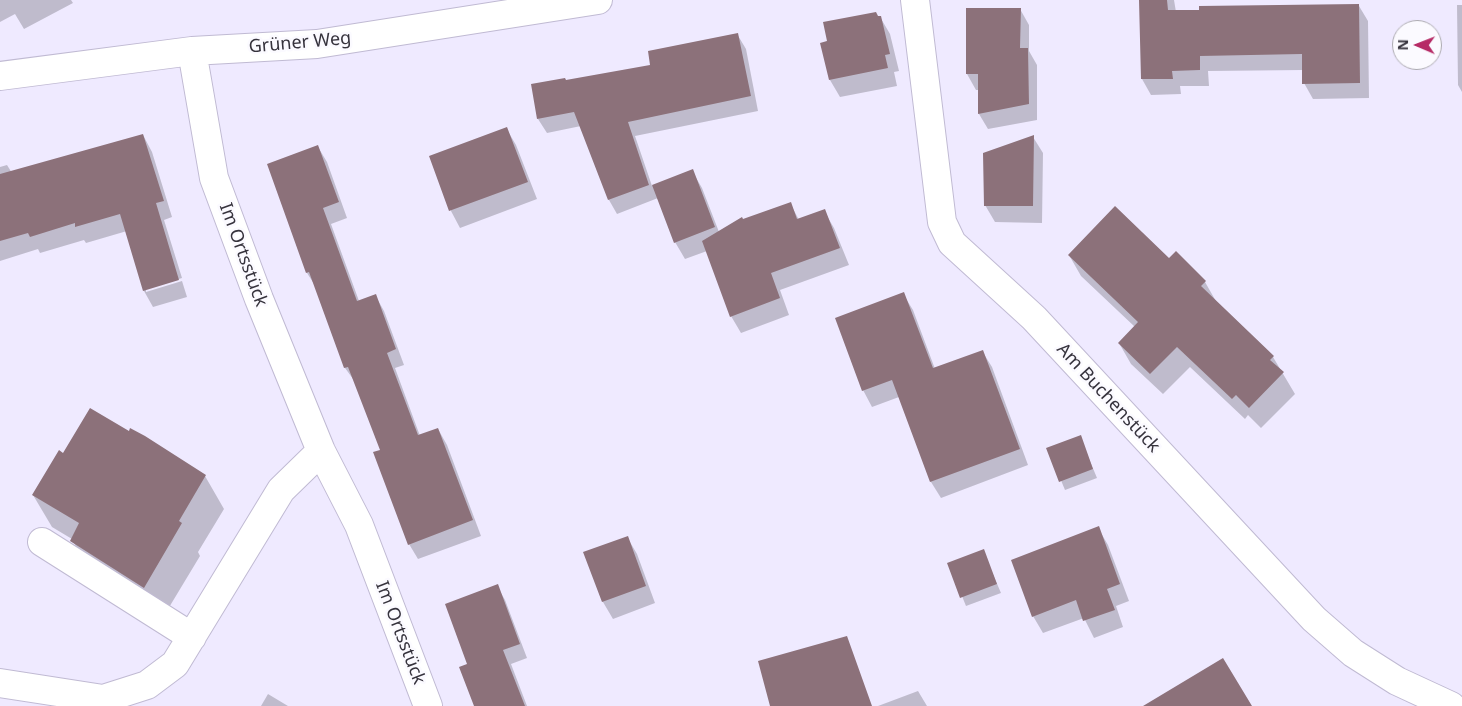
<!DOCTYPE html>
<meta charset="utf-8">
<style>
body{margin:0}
#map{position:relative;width:1462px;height:706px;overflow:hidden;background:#efeaff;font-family:"Noto Sans",sans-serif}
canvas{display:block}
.north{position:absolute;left:1392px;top:20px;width:50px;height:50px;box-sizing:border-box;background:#fbfaff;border:1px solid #acaab1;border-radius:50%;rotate:271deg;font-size:14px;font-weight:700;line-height:20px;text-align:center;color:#36333d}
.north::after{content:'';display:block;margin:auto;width:18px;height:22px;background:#b62b66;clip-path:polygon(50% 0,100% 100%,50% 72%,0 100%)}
</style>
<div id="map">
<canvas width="1462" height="706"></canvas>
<div class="north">N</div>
</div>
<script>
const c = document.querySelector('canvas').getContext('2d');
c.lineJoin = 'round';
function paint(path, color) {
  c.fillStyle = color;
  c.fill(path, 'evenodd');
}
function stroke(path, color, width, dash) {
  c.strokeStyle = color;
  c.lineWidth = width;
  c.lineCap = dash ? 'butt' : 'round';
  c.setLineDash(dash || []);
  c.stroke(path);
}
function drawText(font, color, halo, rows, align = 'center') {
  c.font = font + ' "Noto Sans",sans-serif';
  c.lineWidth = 5;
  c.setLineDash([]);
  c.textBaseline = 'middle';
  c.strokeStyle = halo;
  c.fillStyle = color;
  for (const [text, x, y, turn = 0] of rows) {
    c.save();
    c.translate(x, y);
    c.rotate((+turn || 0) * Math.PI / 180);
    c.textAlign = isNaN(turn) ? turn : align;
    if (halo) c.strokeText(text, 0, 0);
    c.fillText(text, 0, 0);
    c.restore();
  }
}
const shadow = new Path2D(`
 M 0,0 L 71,0 L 73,3 L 24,29 L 15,14 L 0,22 Z
 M 1140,0 L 1174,0 L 1176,12 L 1359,6 L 1368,21 L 1369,98 L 1313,99 L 1304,83 L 1304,70 L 1208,71 L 1209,86 L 1180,86 L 1181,94 L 1151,95 L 1142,79 Z
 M 1457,5 L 1462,5 L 1462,92 L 1458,85 Z
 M 1020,9 L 1029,25 L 1029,51 L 1037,65 L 1037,120 L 988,129 L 979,114 L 979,90 L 976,90 L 967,74 Z
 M 880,17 L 890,34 L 899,71 L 894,72 L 897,86 L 840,97 L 830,80 L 821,44 Z
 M 737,34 L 746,49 L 758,111 L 635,136 L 652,186 L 692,171 L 702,188 L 719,232 L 790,203 L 799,220 L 824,211 L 834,228 L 849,265 L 780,290 L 789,315 L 741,333 L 731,316 L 707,251 L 685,259 L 675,242 L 658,198 L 617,214 L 609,200 L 581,126 L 547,133 L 538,119 L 566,81 L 652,66 Z
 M 506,128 L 516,145 L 537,199 L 460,228 L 451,211 L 430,157 Z
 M 143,135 L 152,152 L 172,217 L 164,220 L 182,278 L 146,289 L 146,292 L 182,281 L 187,297 L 153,307 L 144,291 L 127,231 L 86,243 L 84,240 L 40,253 L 38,249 L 0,261 L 0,167 L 7,165 L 12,173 Z
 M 1033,137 L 1043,153 L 1042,223 L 995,222 L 985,205 Z
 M 318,147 L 327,162 L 347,218 L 331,224 L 359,301 L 375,295 L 384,311 L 404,365 L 395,368 L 420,436 L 438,429 L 447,445 L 481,536 L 418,559 L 409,544 L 381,450 L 356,383 L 345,368 L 316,287 L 307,273 Z
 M 1176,253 L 1205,282 L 1217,303 L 1273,357 L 1295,394 L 1261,428 L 1248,415 L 1245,419 L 1190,367 L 1163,394 L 1131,364 L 1119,343 L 1135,327 L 1081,276 L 1069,255 L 1169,260 Z
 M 903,294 L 913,310 L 935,369 L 982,351 L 992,367 L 1028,465 L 941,498 L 931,482 L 899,397 L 872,407 L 863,390 Z
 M 1080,437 L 1097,478 L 1065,490 L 1048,449 Z
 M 63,454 L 205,476 L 224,509 L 198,552 L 200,556 L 162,619 L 90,573 L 72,539 L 52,527 L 33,495 Z
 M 1098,528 L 1108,545 L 1129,601 L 1116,606 L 1123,627 L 1094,638 L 1084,618 L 1043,633 L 1033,616 Z
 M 627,537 L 637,554 L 655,603 L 613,619 L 603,602 L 585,553 Z
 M 983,551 L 1001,593 L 966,606 L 949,564 Z
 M 497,586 L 505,600 L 527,658 L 511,664 L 527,706 L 475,706 L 469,664 Z
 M 918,691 L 927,706 L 878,706 Z
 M 268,694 L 288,706 L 261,706 Z`);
const building = new Path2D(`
 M 1139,0 L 1167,0 L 1168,10 L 1199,10 L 1199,6 L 1359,4 L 1360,83 L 1302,84 L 1302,54 L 1200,56 L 1200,70 L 1172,71 L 1173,79 L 1141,79 Z
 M 966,8 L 1021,8 L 1020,48 L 1028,48 L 1029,104 L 978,114 L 978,74 L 966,74 Z
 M 876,12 L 878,16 L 881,16 L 890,54 L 885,55 L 888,68 L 829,80 L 820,43 L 827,41 L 823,22 Z
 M 738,33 L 751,96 L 628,122 L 649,185 L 608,200 L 574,112 L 537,119 L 531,84 L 565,78 L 566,80 L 650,65 L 648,51 Z
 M 507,127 L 528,182 L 449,211 L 429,156 Z
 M 143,134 L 164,201 L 156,203 L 179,280 L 143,291 L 120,214 L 75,227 L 75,223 L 30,237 L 28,233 L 0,241 L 0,174 Z
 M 1034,135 L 1033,206 L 984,206 L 983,153 Z
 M 318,145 L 339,202 L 323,208 L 357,301 L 376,294 L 396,349 L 387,353 L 418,435 L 438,428 L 473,520 L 408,545 L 373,452 L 380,450 L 348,367 L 344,368 L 309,272 L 306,273 L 267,164 Z
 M 693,169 L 715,227 L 674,243 L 652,185 Z
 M 791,202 L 797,219 L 825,209 L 840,248 L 771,273 L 780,298 L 730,317 L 702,241 L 742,217 L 743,219 Z
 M 1115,206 L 1169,258 L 1176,251 L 1206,281 L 1201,286 L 1274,356 L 1270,360 L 1284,372 L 1249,408 L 1236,395 L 1232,399 L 1177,347 L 1150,374 L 1118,343 L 1138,322 L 1068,255 Z
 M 904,292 L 933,368 L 983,350 L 1020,449 L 930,482 L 892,380 L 862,391 L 835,318 Z
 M 90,408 L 129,431 L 130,428 L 145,436 L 206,475 L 179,521 L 182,523 L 144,588 L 70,541 L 79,523 L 32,495 L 59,450 L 63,453 Z
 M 1081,435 L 1093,469 L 1059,482 L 1046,448 Z
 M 1099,526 L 1120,584 L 1107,589 L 1115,610 L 1083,621 L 1076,600 L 1032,617 L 1011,560 Z
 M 628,536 L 646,586 L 602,602 L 583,552 Z
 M 984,549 L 997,584 L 960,598 L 947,563 Z
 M 498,584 L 520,644 L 503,650 L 525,706 L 474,706 L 459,667 L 467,664 L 445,604 Z
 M 847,636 L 872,706 L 770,706 L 758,661 Z
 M 1223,658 L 1252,706 L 1143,706 Z`);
const minor = new Path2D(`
 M 915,0 L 942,222 L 952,243 L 1034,318 L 1314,619 L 1353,653 L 1397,681 L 1451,706
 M 192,51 L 214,178 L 259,299 L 321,451 L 359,525 L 428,706
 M 0,76 L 192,51 L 317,44 L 598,0
 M 42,542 L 192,637
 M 0,683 L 103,699
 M 99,706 L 103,699 L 147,685 L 175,664 L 281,490 L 321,451`);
const streetNames = [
 ["Grüner Weg",300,43,-5],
 ["Im Ortsstück",243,255,70],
 ["Am Buchenstück",1108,398,47],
 ["Im Ortsstück",400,633,69]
];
paint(shadow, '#0003');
paint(building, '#8c717a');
stroke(minor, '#c0bad3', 30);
stroke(minor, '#fff', 28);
drawText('18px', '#36333d', '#fbfaff', streetNames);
</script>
